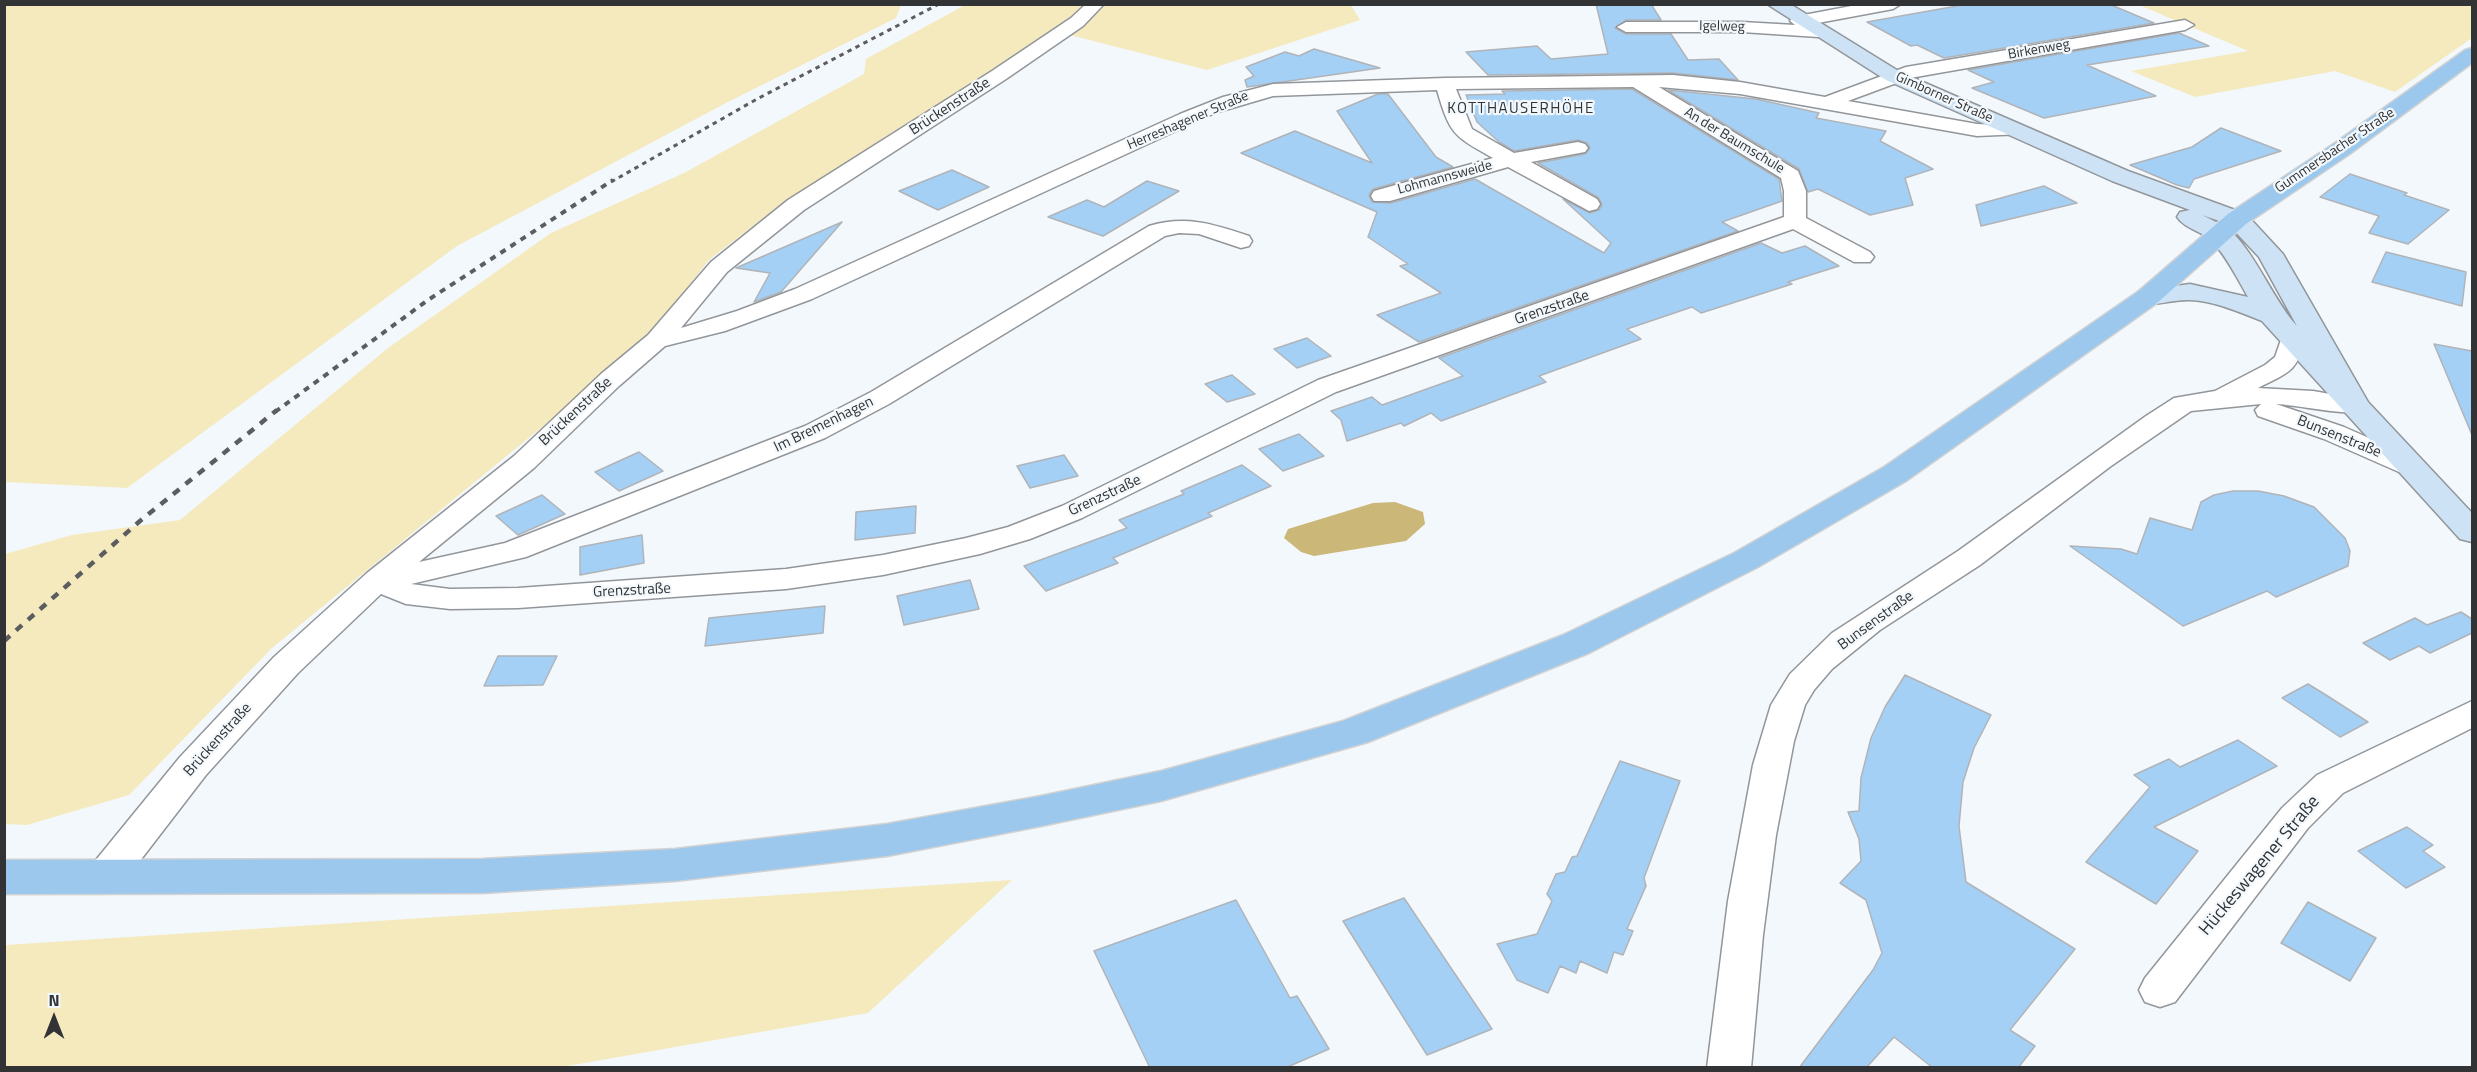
<!DOCTYPE html>
<meta charset="utf-8">
<style>
body{margin:0}
#map{position:relative;width:2477px;height:1072px;overflow:hidden;background:#f3f8fc;font-family:"Titillium Web",sans-serif}
canvas{display:block}
.frame{position:absolute;inset:0;border:6px solid #313334;pointer-events:none}
.north{position:absolute;left:24px;top:988px;width:60px;height:60px;-webkit-text-stroke:4px #f3f8fc;paint-order:stroke;rotate:0deg;font-size:16px;font-weight:700;line-height:24px;text-align:center;color:#313334}
.north::after{content:'';display:block;margin:auto;width:21px;height:27px;background:#313334;clip-path:polygon(50% 0,100% 100%,50% 72%,0 100%)}
</style>
<div id="map">
<canvas width="2477" height="1072"></canvas>
<div class="frame"></div>
<div class="north">N</div>
</div>
<script>
const c = document.querySelector('canvas').getContext('2d');
c.lineJoin = 'round';
function paint(path, color) {
  c.fillStyle = color;
  c.fill(path, 'evenodd');
}
function stroke(path, color, width, dash) {
  c.strokeStyle = color;
  c.lineWidth = width;
  c.lineCap = dash ? 'butt' : 'round';
  c.setLineDash(dash || []);
  c.stroke(path);
}
function drawText(font, color, halo, rows, align = 'center') {
  c.font = font + ' "Titillium Web",sans-serif';
  c.lineWidth = 4.5;
  c.setLineDash([]);
  c.textBaseline = 'middle';
  c.strokeStyle = halo;
  c.fillStyle = color;
  for (const [text, x, y, turn = 0] of rows) {
    c.save();
    c.translate(x, y);
    c.rotate((+turn || 0) * Math.PI / 180);
    c.textAlign = isNaN(turn) ? turn : align;
    if (halo) c.strokeText(text, 0, 0);
    c.fillText(text, 0, 0);
    c.restore();
  }
}
const green = new Path2D(`
 M 5,4 L 901,4 L 901,5 L 896,18 L 726,103 L 457,246 L 127,488 L 5,482 Z
 M 965,5 L 1351,5 L 1360,20 L 1207,70 L 1058,32 L 894,131 L 774,210 L 710,259 L 648,336 L 569,405 L 272,648 L 129,795 L 27,825 L 5,824 L 5,554 L 72,535 L 180,520 L 388,348 L 551,233 L 684,173 L 864,74 L 866,59 Z
 M 2139,5 L 2472,5 L 2472,38 L 2395,92 L 2335,71 L 2195,97 L 2131,71 L 2248,51 Z
 M 1012,880 L 868,1013 L 562,1067 L 5,1067 L 5,945 Z`);
const water = new Path2D(`
 M 1395,502 L 1423,512 L 1425,524 L 1406,541 L 1314,556 L 1301,552 L 1284,538 L 1288,529 L 1373,503 Z`);
const building = new Path2D(`
 M 1596,4 L 1651,4 L 1661,20 L 1626,20 L 1615,28 L 1626,34 L 1671,34 L 1688,60 L 1719,59 L 1738,80 L 1673,73 L 1488,75 L 1466,52 L 1537,46 L 1551,59 L 1608,54 Z
 M 1968,4 L 2109,4 L 2154,23 L 1944,58 L 1917,45 L 1911,46 L 1867,22 Z
 M 2179,33 L 2209,46 L 2087,65 L 2156,96 L 2044,118 L 1972,88 L 1994,82 L 1968,70 Z
 M 1314,49 L 1380,68 L 1247,87 L 1245,80 L 1254,76 L 1246,67 L 1285,52 L 1299,56 Z
 M 1632,89 L 1779,179 L 1782,201 L 1722,222 L 1738,231 L 1419,342 L 1377,315 L 1441,293 L 1400,266 L 1408,264 L 1368,237 L 1377,212 L 1241,153 L 1295,131 L 1372,163 L 1337,111 L 1378,94 L 1388,94 L 1436,157 L 1453,167 L 1373,189 L 1369,195 L 1372,202 L 1391,203 L 1475,179 L 1604,253 L 1611,243 L 1563,199 L 1590,213 L 1599,210 L 1602,205 L 1599,198 L 1538,163 L 1585,154 L 1590,148 L 1587,143 L 1578,140 L 1514,151 L 1499,142 L 1477,122 L 1466,95 L 1505,94 L 1502,91 Z
 M 1668,90 L 1756,99 L 1819,113 L 1816,118 L 1886,131 L 1880,141 L 1933,169 L 1905,178 L 1913,205 L 1870,215 L 1818,189 L 1808,192 L 1799,169 Z
 M 2221,128 L 2281,151 L 2194,179 L 2189,188 L 2177,185 L 2130,165 L 2192,147 Z
 M 952,170 L 989,187 L 938,210 L 899,191 Z
 M 2350,174 L 2407,193 L 2404,195 L 2449,210 L 2408,244 L 2369,233 L 2379,216 L 2320,197 Z
 M 1147,181 L 1179,191 L 1103,236 L 1048,217 L 1087,200 L 1104,207 Z
 M 2044,186 L 2077,203 L 1981,226 L 1976,205 Z
 M 842,222 L 781,292 L 754,302 L 770,273 L 736,268 Z
 M 1761,243 L 1782,253 L 1805,246 L 1839,266 L 1788,282 L 1792,284 L 1701,313 L 1692,307 L 1627,329 L 1641,339 L 1539,376 L 1546,382 L 1441,421 L 1431,413 L 1404,426 L 1401,423 L 1347,441 L 1341,420 L 1331,411 L 1372,397 L 1382,405 L 1463,376 L 1439,358 Z
 M 2386,252 L 2466,272 L 2462,306 L 2372,282 Z
 M 1307,338 L 1331,356 L 1297,368 L 1274,349 Z
 M 2434,344 L 2472,351 L 2472,435 Z
 M 1232,375 L 1255,394 L 1227,402 L 1205,384 Z
 M 1299,434 L 1324,456 L 1283,471 L 1259,449 Z
 M 639,452 L 663,471 L 619,491 L 595,472 Z
 M 1064,455 L 1078,476 L 1030,488 L 1017,466 Z
 M 1242,465 L 1271,486 L 1208,513 L 1212,516 L 1113,558 L 1118,563 L 1046,591 L 1024,566 L 1127,528 L 1119,520 L 1184,494 L 1181,491 Z
 M 2233,491 L 2258,491 L 2284,496 L 2314,507 L 2345,538 L 2350,551 L 2348,566 L 2276,597 L 2267,591 L 2183,626 L 2070,546 L 2121,549 L 2137,554 L 2150,518 L 2192,530 L 2201,502 L 2214,495 Z
 M 542,495 L 565,514 L 518,535 L 496,516 Z
 M 916,506 L 915,533 L 855,540 L 856,512 Z
 M 642,535 L 644,563 L 580,575 L 580,547 Z
 M 970,580 L 979,609 L 904,625 L 897,596 Z
 M 825,606 L 823,633 L 705,646 L 709,618 Z
 M 2461,612 L 2472,619 L 2472,633 L 2430,653 L 2419,646 L 2390,660 L 2363,643 L 2415,618 L 2427,625 Z
 M 498,656 L 557,656 L 543,685 L 484,686 Z
 M 1905,675 L 1991,715 L 1974,748 L 1963,782 L 1959,826 L 1966,882 L 2075,949 L 2010,1030 L 2035,1046 L 2018,1068 L 1933,1068 L 1894,1037 L 1866,1068 L 1799,1068 L 1873,970 L 1882,953 L 1866,900 L 1840,883 L 1861,861 L 1859,839 L 1848,812 L 1859,811 L 1861,778 L 1871,738 L 1885,707 Z
 M 2308,684 L 2326,695 L 2368,722 L 2340,737 L 2282,698 Z
 M 2238,740 L 2277,766 L 2154,827 L 2198,851 L 2156,904 L 2086,862 L 2150,787 L 2134,775 L 2169,759 L 2180,767 Z
 M 1620,761 L 1680,781 L 1644,878 L 1646,886 L 1627,929 L 1633,931 L 1623,955 L 1614,952 L 1607,973 L 1580,961 L 1576,973 L 1560,966 L 1548,993 L 1517,980 L 1497,944 L 1537,934 L 1552,901 L 1547,894 L 1556,874 L 1565,872 L 1572,857 L 1577,856 Z
 M 2407,827 L 2433,845 L 2423,851 L 2445,867 L 2406,888 L 2358,851 Z
 M 1404,898 L 1492,1029 L 1427,1055 L 1343,921 Z
 M 1236,900 L 1290,998 L 1297,996 L 1329,1049 L 1285,1068 L 1150,1068 L 1094,951 Z
 M 2308,902 L 2376,938 L 2350,981 L 2281,943 Z`);
const street = new Path2D(`
 M 1086,4 L 1104,4 L 1083,26 L 1006,79 L 804,210 L 727,272 L 681,328 L 737,311 L 795,289 L 1180,114 L 1223,97 L 1273,84 L 1445,78 L 1673,75 L 1740,82 L 1825,97 L 1906,67 L 2185,20 L 2194,25 L 2185,30 L 1910,78 L 1848,101 L 1977,124 L 2023,126 L 2026,130 L 2023,134 L 1977,136 L 1740,94 L 1659,87 L 1798,171 L 1806,191 L 1806,218 L 1870,252 L 1874,257 L 1870,262 L 1854,262 L 1793,229 L 1336,392 L 1082,518 L 1030,539 L 980,554 L 883,575 L 786,589 L 518,608 L 450,609 L 406,604 L 381,594 L 298,673 L 206,775 L 119,888 L 105,892 L 91,888 L 86,877 L 91,866 L 180,757 L 274,657 L 367,573 L 514,456 L 601,374 L 648,335 L 711,262 L 788,200 L 992,71 L 1071,18 ZM 1633,87 L 1781,178 L 1784,191 L 1784,217 L 1318,380 L 1062,506 L 1008,527 L 966,538 L 883,555 L 786,569 L 518,588 L 450,589 L 411,584 L 526,557 L 825,438 L 889,404 L 1165,236 L 1179,233 L 1199,234 L 1241,248 L 1249,246 L 1252,241 L 1249,236 C 1214,224 1185,215 1149,226 L 871,392 L 805,426 L 505,543 L 419,562 L 534,468 L 619,386 L 665,346 L 725,331 L 812,299 L 1215,113 L 1273,96 L 1437,90 C 1450,135 1454,136 1493,158 L 1374,191 L 1371,196 L 1374,201 L 1390,201 L 1508,167 L 1589,211 L 1597,209 L 1600,204 L 1597,199 L 1531,162 L 1585,152 L 1588,148 L 1585,144 L 1578,142 L 1514,153 L 1472,129 L 1456,89 Z
 M 1862,4 L 1901,4 L 1893,9 L 1802,26 L 1824,28 L 1827,32 L 1824,36 L 1818,37 L 1742,32 L 1626,32 L 1617,27 L 1626,22 L 1742,22 L 1795,25 L 1790,21 L 1793,17 Z
 M 2292,331 L 2301,334 L 2305,339 C 2297,373 2287,373 2258,388 L 2313,391 L 2365,400 L 2369,406 L 2365,412 C 2348,416 2298,405 2276,404 L 2344,427 L 2419,460 L 2423,466 L 2419,472 L 2409,474 L 2399,472 L 2324,439 L 2258,416 L 2255,410 L 2261,404 L 2191,411 L 2111,466 L 1980,565 L 1880,630 L 1832,669 L 1814,690 L 1805,705 L 1794,741 L 1776,835 L 1763,935 L 1751,1068 L 1707,1068 L 1728,901 L 1753,765 L 1771,705 L 1790,674 L 1832,633 L 1958,551 L 2146,416 L 2174,398 L 2215,391 L 2265,365 L 2275,357 L 2283,334 Z
 M 2472,701 L 2472,728 L 2343,793 L 2308,828 L 2175,1002 L 2160,1007 L 2145,1002 L 2139,990 L 2145,978 L 2282,808 L 2317,775 Z`);
const secondary = new Path2D(`
 M 1767,4 L 1790,4 L 1900,72 L 2128,171 L 2246,214 L 2283,254 L 2368,402 L 2472,513 L 2472,542 L 2460,539 L 2262,321 C 2239,312 2215,301 2190,300 C 2172,299 2156,307 2139,303 L 2135,297 L 2139,291 L 2190,284 L 2248,297 C 2237,278 2227,257 2212,241 C 2202,231 2185,229 2177,217 L 2180,212 L 2190,210 L 2112,181 L 1886,80 ZM 2202,215 L 2228,224 L 2259,257 L 2297,326 C 2272,299 2254,249 2227,228 C 2219,223 2210,219 2202,215 Z`);
const primary = new Path2D(`
 M 2472,48 L 2472,63 L 2351,153 L 2246,224 L 2157,303 L 1906,481 L 1758,567 L 1589,653 L 1368,742 L 1161,801 L 1041,826 L 887,856 L 675,881 L 482,893 L 4,894 L 4,860 L 482,859 L 675,849 L 887,824 L 1041,796 L 1161,771 L 1343,721 L 1563,635 L 1734,553 L 1884,467 L 2139,291 L 2228,214 L 2335,143 L 2465,50 Z`);
const railFar2 = new Path2D(`
 M 611,182 L 757,99 L 939,4`);
const railFar1 = new Path2D(`
 M 275,412 L 428,300 L 613,180`);
const rail = new Path2D(`
 M 4,641 L 140,521 L 277,410`);
const farStreetnames = [
 ["Igelweg",1722,27,1],
 ["Birkenweg",2039,50,-10],
 ["Gimborner Straße",1944,98,24],
 ["Herreshagener Straße",1188,121,-23],
 ["An der Baumschule",1734,141,31],
 ["Gummersbacher Straße",2335,151,-34],
 ["Lohmannsweide",1445,178,-15]
];
const streetNames = [
 ["Brückenstraße",950,107,-33],
 ["Grenzstraße",1552,308,-19],
 ["Brückenstraße",576,412,-43],
 ["Im Bremenhagen",824,425,-26],
 ["Bunsenstraße",2339,437,22],
 ["Grenzstraße",1105,496,-25],
 ["Grenzstraße",632,591,-3],
 ["Bunsenstraße",1876,621,-36],
 ["Brückenstraße",218,740,-48]
];
const farQuarternames = [
 ["KOTTHAUSERHÖHE",1521,109]
];
const nearStreetnames = [
 ["Hückeswagener Straße",2260,866,-50]
];
paint(green, '#f5e9be');
paint(water, '#cbb878');
paint(building, '#a5d0f5');
stroke(building, '#b0b4b8', 1.5);
stroke(street, '#92969a', 3);
stroke(secondary, '#92969a', 3);
stroke(primary, '#d2d2d2', 3);
paint(street, '#fff');
paint(secondary, '#cde3f5');
paint(primary, '#9bc8ec');
stroke(railFar2, '#5b5d5f', 3, [4.5, 4.5]);
stroke(railFar1, '#5b5d5f', 4, [6, 6]);
stroke(rail, '#5b5d5f', 4.5, [8, 8]);
drawText('14px', '#313334', '#f3f8fc', farStreetnames);
drawText('15px', '#313334', '#f3f8fc', streetNames);
c.letterSpacing = '1.5px';
drawText('15px', '#313538', '#f3f8fc', farQuarternames);
c.letterSpacing = '0px';
drawText('18px', '#313334', '#f3f8fc', nearStreetnames);
</script>
